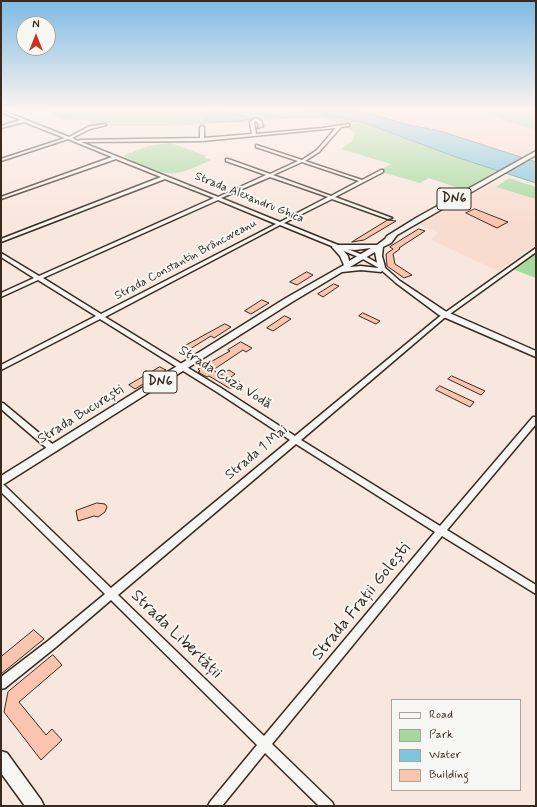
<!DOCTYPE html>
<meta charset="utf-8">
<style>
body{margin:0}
#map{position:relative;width:537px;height:807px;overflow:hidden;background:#f8e7de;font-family:Mynerve,sans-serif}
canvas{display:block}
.frame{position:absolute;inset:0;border:2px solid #3b2a1e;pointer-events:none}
.legend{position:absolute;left:391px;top:699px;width:130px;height:92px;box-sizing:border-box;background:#f6f6f2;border:1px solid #aba49d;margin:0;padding:5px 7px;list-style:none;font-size:12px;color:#3b2a1e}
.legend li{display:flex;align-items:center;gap:8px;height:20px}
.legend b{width:20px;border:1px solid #aba49d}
.north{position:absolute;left:16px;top:16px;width:40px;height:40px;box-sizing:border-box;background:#f6f6f2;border:1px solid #aba49d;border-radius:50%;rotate:0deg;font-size:11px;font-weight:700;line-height:16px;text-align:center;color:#3b2a1e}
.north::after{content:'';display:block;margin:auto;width:14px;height:18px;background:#c8321e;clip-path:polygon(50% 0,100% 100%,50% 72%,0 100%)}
</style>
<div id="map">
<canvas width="537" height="807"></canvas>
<div class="frame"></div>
<ul class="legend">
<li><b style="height:5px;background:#f6f6f2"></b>Road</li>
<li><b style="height:11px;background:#a4da9e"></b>Park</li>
<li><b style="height:11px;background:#7ec6df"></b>Water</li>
<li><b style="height:11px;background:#fbc4af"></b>Building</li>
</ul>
<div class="north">N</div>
</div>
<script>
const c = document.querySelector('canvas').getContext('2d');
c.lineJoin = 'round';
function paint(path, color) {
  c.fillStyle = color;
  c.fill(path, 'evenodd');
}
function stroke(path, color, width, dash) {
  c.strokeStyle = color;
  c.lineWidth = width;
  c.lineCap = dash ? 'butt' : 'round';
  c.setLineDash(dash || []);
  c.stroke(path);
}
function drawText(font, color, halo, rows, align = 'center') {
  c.font = font + ' Mynerve,sans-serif';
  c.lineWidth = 4;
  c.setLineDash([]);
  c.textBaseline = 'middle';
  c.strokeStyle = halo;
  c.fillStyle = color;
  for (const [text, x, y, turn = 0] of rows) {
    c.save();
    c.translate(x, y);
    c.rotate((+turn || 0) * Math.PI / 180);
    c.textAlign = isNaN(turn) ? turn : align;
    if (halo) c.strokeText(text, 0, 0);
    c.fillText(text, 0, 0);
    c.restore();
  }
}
const built = new Path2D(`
 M 362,110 L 536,110 L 536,181 Z
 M 492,184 L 536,198 L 536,245 L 498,271 L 431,240 L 438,233 L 418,224 L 438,213 L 461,202 Z`);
const green = new Path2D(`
 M 46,110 L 309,110 L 358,122 L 343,125 L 323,118 L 250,120 L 250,122 L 166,126 L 86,126 L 91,122 C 75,118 66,123 50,114 L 52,111 Z
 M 484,110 L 536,110 L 536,130 L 509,122 Z
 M 361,123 L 456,157 L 498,170 L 464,190 L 429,178 L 420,183 L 378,171 L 391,164 L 341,149 L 352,141 L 355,133 L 345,126 Z
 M 171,143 L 206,156 L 204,157 L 211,160 C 198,166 181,175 166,173 C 153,171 136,162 124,157 L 125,155 L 148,146 Z
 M 509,178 L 536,187 L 536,199 L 496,187 Z
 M 536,253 L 536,278 L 512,269 Z`);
const water = new Path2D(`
 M 309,110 L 357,110 L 409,125 L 440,131 L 536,162 L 536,183 L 456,157 L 364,123 Z
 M 214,111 L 253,118 L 252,119 L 244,120 L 241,121 L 206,122 L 206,115 Z`);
const building = new Path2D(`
 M 475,209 L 508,222 L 497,228 L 466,213 Z
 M 388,220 L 396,221 L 364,240 L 352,242 Z
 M 419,229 L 425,231 L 399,248 L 400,249 L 393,254 L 395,264 L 412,275 L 404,278 L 387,266 L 386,254 L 393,249 L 390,247 Z
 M 307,272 L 313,275 L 297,285 L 290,282 Z
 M 334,284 L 339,286 L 323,297 L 318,294 Z
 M 262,300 L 269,303 L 251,314 L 245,311 Z
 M 363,313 L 380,321 L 376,324 L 359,316 Z
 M 285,316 L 291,319 L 273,331 L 267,328 Z
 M 225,324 L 231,327 L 214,338 L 211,336 L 190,349 L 185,346 Z
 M 241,342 L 252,348 L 246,352 L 243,350 L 213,370 L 221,375 L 229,370 L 235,374 L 231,377 L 240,382 L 232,388 L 229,388 L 209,376 L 207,377 L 198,372 L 200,371 L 198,369 L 230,351 L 228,350 Z
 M 160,367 L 166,370 L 135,389 L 129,385 Z
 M 452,376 L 485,391 L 481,395 L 448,379 Z
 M 440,386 L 474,402 L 470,407 L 436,390 Z
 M 97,503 L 105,504 L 107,507 L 105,512 L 98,517 L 94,516 L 78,521 L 76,511 Z
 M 34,630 L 44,639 L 1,674 L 1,657 Z
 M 53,655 L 62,665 L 19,702 L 46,735 L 52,729 L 62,740 L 41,760 L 4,712 L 8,692 Z`);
const street = new Path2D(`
 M 1,110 L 69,137 L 88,127 L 104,124 L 106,125 L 90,129 L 72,138 L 78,141 L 80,140 L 200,138 L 200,127 L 202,126 L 204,127 L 204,138 L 252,134 L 250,122 L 256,118 L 261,121 L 263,126 L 258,128 L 259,126 L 258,123 L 256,121 L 254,122 L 256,134 L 323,128 L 349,124 L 349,126 L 341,127 L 319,152 L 305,161 L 362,180 L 381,170 L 383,170 L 383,172 L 335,197 L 392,218 L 388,219 L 332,199 L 284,223 L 365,256 L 365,258 L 361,258 L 280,225 L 105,317 L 221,388 L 295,436 L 439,317 L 536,248 L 536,252 L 443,319 L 301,440 L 440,526 L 533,417 L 536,417 L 536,424 L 447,530 L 536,585 L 536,594 L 442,536 L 272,744 L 332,802 L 334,806 L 319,806 L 265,753 L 222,806 L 208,806 L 210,802 L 257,745 L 111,600 L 56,647 L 5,688 L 1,689 L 1,677 L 48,641 L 105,594 L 1,492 L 1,484 L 4,485 L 111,588 L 290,440 L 217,392 L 100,319 L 1,370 L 1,365 L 96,316 L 38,280 L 1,297 L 1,293 L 34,278 L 1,257 L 1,253 L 39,276 L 214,198 L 165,179 L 1,242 L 1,239 L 161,177 L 116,159 L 1,199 L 1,197 L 112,157 L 68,139 L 1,161 L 1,159 L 65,138 L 24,122 L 1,128 L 1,126 L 21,120 L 1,112 ZM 336,128 L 317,150 L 302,160 L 256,145 L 256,147 L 298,161 L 270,174 L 228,159 L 226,159 L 226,161 L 266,175 L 218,197 L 81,142 L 202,141 ZM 302,162 L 359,181 L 331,196 L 273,175 ZM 270,177 L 328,197 L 280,222 L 221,198 ZM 218,200 L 276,224 L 101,314 L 43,278 ZM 296,444 L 435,532 L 264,736 L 118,595 Z
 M 1,403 L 3,403 L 56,447 L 57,449 L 56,451 L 50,451 L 1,409 Z`);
const secondary = new Path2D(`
 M 363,255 L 383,266 L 400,281 L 445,311 L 536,351 L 536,357 L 439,315 L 396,283 L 379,268 L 361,258 L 360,257 Z`);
const primary = new Path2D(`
 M 536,151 L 536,155 L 397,235 L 391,243 L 383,247 L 382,256 L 385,267 L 381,272 L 361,270 L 342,272 L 292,302 L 1,486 L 1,476 L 286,298 L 344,265 L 340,256 L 332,247 L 333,245 L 377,245 L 385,239 L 387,236 L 416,218 ZM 371,248 L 349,261 L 348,256 L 342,249 L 355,250 ZM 375,252 L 378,268 L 361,266 L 350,267 Z
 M 1,751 L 7,753 L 41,800 L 44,806 L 25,806 L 1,773 Z`);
const farStreetnames = [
 ["Strada Alexandru Ghica",249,198,22],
 ["Strada Constantin Brâncoveanu",186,260,-28]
];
const shields = [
 [454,199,34],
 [160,382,34]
];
const shieldNames = [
 ["DN6",454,199],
 ["DN6",160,382]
];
const streetNames = [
 ["Strada Cuza Vodă",225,378,32],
 ["Strada București",81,415,-32],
 ["Strada 1 Mai",257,453,-40]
];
const nearStreetnames = [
 ["Strada Frații Golești",362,602,-51],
 ["Strada Libertății",176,635,44]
];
paint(built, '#f9dcd0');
paint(green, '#a4da9e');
paint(water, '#7ec6df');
stroke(water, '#638892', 1);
paint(building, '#fbc4af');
stroke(building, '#3b2a1e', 1);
stroke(street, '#3b2a1e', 3);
stroke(secondary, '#3b2a1e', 3);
stroke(primary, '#3b2a1e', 3);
paint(street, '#f6f6f2');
paint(secondary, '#f6f6f2');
paint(primary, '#f6f6f2');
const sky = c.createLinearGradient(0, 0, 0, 223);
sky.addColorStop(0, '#7dbbe4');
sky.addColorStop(0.49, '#fcf4f0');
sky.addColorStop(1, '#fcf4f000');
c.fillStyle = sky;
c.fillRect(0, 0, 537, 223);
drawText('12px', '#3b2a1e', '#f6f6f2', farStreetnames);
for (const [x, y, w] of shields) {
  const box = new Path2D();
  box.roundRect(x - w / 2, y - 11, w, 22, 3);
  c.fillStyle = '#f6f6f2';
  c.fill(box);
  stroke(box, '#3b2a1e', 1);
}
drawText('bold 13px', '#3b2a1e', null, shieldNames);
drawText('14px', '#3b2a1e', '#f6f6f2', streetNames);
drawText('17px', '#3b2a1e', '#f6f6f2', nearStreetnames);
</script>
